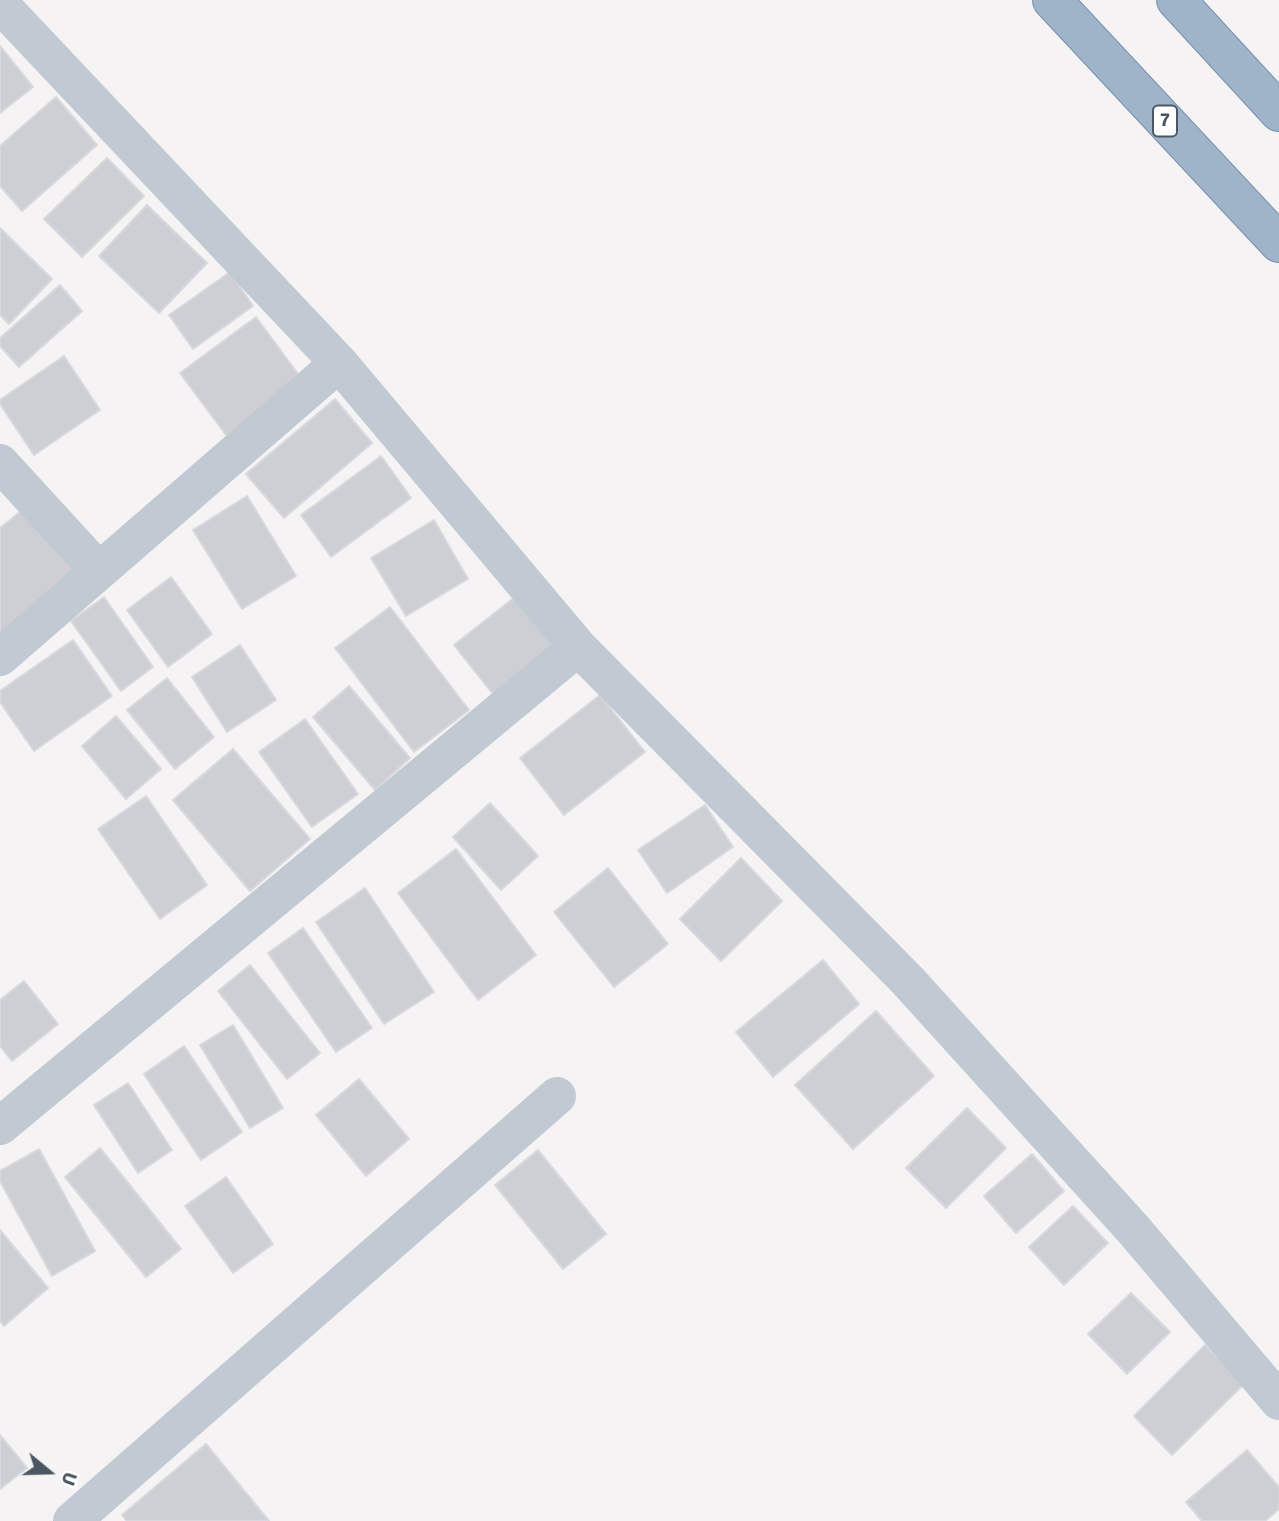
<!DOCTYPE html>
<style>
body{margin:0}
#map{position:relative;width:1279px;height:1521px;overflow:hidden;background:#f5f3f3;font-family:Signika,sans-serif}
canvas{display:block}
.north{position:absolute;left:14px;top:1437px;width:70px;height:70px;-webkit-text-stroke:5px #fff;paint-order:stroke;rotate:109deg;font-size:19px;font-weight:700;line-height:28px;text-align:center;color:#4a5661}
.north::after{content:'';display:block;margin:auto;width:24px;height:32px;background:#4a5661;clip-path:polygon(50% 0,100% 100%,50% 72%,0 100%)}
</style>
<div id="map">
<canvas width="1279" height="1521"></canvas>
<div class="north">U</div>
</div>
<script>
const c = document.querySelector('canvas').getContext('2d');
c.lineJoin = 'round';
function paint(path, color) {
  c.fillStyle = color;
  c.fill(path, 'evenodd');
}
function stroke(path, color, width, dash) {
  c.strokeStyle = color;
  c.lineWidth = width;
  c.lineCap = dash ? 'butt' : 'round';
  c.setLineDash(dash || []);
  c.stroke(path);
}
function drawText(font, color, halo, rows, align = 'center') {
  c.font = font + ' Signika,sans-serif';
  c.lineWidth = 6;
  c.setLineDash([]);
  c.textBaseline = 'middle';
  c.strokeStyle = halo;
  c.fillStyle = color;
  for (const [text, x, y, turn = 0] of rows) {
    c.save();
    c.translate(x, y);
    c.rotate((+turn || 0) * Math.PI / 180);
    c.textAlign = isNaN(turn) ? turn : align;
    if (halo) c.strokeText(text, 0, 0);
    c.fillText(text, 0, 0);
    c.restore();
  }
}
const building = new Path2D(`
 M 0,46 L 33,87 L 0,113 Z
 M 56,97 L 97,145 L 22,211 L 0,186 L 0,146 Z
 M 107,158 L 144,196 L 82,257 L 44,219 Z
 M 147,205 L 207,263 L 159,313 L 99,256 Z
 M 0,228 L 52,279 L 9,324 L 0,315 Z
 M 230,272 L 253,306 L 193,349 L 169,315 Z
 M 60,285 L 82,311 L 19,367 L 0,346 L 0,338 Z
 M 256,317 L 304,382 L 229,439 L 180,373 Z
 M 64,356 L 100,410 L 34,455 L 0,404 L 0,400 Z
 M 335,399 L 372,443 L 284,518 L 246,474 Z
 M 381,456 L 411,498 L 331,557 L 301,515 Z
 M 247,496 L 296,576 L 242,609 L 193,530 Z
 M 32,502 L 84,567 L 0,634 L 0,528 Z
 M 434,520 L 468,579 L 406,616 L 371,558 Z
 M 171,577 L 212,634 L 168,667 L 127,610 Z
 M 104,597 L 153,667 L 121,691 L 71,621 Z
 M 515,597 L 557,650 L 496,698 L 454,645 Z
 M 390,607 L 469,710 L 414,752 L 335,648 Z
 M 73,640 L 112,696 L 34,751 L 0,702 L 0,691 Z
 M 240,645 L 276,700 L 227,732 L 192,677 Z
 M 167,678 L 214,737 L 175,769 L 127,710 Z
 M 349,686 L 410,758 L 375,790 L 313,717 Z
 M 600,695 L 645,752 L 564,815 L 520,758 Z
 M 116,716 L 161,769 L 126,799 L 82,746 Z
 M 305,719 L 358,794 L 312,827 L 259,752 Z
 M 233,749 L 310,839 L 250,891 L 173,800 Z
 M 146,796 L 207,885 L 160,919 L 98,829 Z
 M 490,803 L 538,856 L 501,890 L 453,837 Z
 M 705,805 L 733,847 L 667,893 L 638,850 Z
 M 456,849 L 536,955 L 478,1000 L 398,893 Z
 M 741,858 L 782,901 L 721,961 L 680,919 Z
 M 608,868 L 668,944 L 614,987 L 554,912 Z
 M 365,888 L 434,992 L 384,1024 L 316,922 Z
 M 303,928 L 372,1028 L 336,1052 L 268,953 Z
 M 823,960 L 859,1004 L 773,1077 L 736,1032 Z
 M 250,965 L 320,1053 L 287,1079 L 218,991 Z
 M 24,981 L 58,1024 L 12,1061 L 0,1046 L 0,1000 Z
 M 876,1011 L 934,1076 L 853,1149 L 795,1085 Z
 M 233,1025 L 283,1108 L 250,1128 L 200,1045 Z
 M 184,1046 L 242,1132 L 201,1160 L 144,1074 Z
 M 359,1079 L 409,1139 L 366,1176 L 316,1115 Z
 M 128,1083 L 172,1150 L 138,1173 L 94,1105 Z
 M 967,1108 L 1006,1148 L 946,1208 L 906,1168 Z
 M 100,1148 L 181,1249 L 146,1277 L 65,1177 Z
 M 39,1149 L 95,1251 L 52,1276 L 0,1181 L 0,1171 Z
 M 538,1150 L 606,1234 L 563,1269 L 495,1185 Z
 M 1032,1154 L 1064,1191 L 1016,1233 L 984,1196 Z
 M 226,1177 L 273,1244 L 233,1273 L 185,1206 Z
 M 1073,1206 L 1108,1243 L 1064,1285 L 1029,1247 Z
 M 0,1230 L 48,1288 L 4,1326 L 0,1321 Z
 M 1131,1293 L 1170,1332 L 1127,1374 L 1088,1334 Z
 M 1205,1345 L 1244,1384 L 1172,1455 L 1134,1416 Z
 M 0,1435 L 27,1468 L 0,1489 Z
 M 206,1444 L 269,1521 L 127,1521 L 122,1515 Z
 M 1247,1450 L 1279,1487 L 1279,1509 L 1265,1521 L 1202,1521 L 1186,1502 Z`);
const minor = new Path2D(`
 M 0,4 L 339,363 L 578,647 L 908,981 L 1133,1229 L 1279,1401
 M 0,463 L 99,571
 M 0,657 L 339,363
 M 0,1126 L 578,647
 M 72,1521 L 557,1096`);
const trunk = new Path2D(`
 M 1052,0 L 1279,243
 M 1176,0 L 1279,112`);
const shields = [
 [1165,121,24]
];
const shieldNames = [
 ["7",1165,121]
];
paint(building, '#cdcfd5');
stroke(building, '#d7d9de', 2);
stroke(trunk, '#7690ad', 40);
stroke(minor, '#c1cad2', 38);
stroke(trunk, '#9fb4c9', 38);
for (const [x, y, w] of shields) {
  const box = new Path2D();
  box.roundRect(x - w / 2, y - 15.5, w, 31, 5);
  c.fillStyle = '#fff';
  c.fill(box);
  stroke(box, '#4a5661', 2);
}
drawText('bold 19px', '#4a5661', null, shieldNames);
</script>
